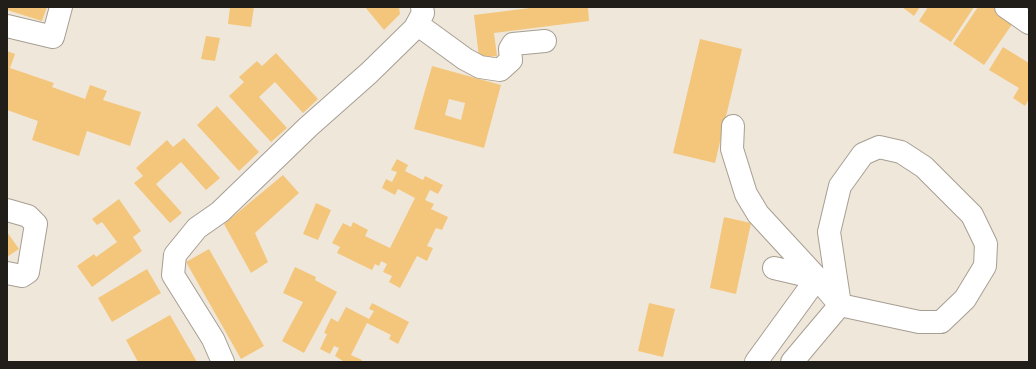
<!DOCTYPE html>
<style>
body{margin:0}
#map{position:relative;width:1036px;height:369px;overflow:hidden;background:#f0e7db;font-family:Raleway,sans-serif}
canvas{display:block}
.frame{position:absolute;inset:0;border:8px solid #211e19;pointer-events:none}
</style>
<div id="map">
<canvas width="1036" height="369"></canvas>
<div class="frame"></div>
</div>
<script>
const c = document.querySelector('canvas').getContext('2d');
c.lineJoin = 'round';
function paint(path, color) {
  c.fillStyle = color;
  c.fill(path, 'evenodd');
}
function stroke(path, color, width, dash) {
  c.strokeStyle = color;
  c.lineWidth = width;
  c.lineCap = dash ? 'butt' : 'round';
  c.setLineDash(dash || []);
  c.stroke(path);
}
const building = new Path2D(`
 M 7,7 L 47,7 L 42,21 L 7,10 Z
 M 230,7 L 254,7 L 251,27 L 228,24 Z
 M 365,7 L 399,7 L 400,14 L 384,30 Z
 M 538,7 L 588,7 L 589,21 L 494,33 L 497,56 L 479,58 L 474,15 Z
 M 902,7 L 920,7 L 914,16 Z
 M 928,7 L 974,7 L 951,42 L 919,21 Z
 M 978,7 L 996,7 L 1015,20 L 984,65 L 953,44 Z
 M 206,36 L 220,38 L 215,61 L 201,59 Z
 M 700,39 L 742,49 L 715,163 L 673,153 Z
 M 1003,47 L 1029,63 L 1029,99 L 1025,106 L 1013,98 L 1019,88 L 989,70 Z
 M 7,51 L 15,54 L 10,68 L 54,83 L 52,87 L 85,99 L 90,85 L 107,91 L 103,100 L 141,112 L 130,146 L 87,131 L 79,156 L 32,140 L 38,121 L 7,110 Z
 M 276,53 L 318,99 L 303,113 L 275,82 L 259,97 L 287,128 L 271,142 L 229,96 L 244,82 L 239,77 L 257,61 L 262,66 Z
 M 432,66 L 501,85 L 484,148 L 414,129 ZM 449,99 L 465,103 L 461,120 L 445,115 Z
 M 217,106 L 259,152 L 239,171 L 197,125 Z
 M 184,138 L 220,178 L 206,190 L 181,162 L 156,184 L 182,213 L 170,223 L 134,183 L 143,176 L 136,168 L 167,140 L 173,147 Z
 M 397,159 L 408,165 L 405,171 L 423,180 L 425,176 L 443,185 L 438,194 L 430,190 L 425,200 L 434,204 L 431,209 L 448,217 L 442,230 L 436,228 L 427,246 L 433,248 L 427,261 L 417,256 L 400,288 L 389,282 L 392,276 L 383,272 L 387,264 L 381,261 L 379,266 L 375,264 L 372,270 L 337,253 L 340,247 L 332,243 L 343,223 L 351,227 L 353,222 L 368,230 L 365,236 L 390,248 L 415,198 L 398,189 L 395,195 L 382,188 L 386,179 L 392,182 L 397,172 L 391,170 Z
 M 283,175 L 299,193 L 255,233 L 268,262 L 251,273 L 224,224 Z
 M 119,199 L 141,231 L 133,237 L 142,251 L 92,287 L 77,266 L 94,254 L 96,257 L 117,242 L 102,222 L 97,225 L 92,219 Z
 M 316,203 L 331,210 L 318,240 L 303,234 Z
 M 724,217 L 751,223 L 736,294 L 710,288 Z
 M 7,232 L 19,249 L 7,257 Z
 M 209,249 L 264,346 L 241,359 L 186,262 Z
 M 295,267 L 316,277 L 315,280 L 337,292 L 304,353 L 282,341 L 303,302 L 283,293 Z
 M 147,269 L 161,293 L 112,322 L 98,298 Z
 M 372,303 L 409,322 L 398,344 L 389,339 L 391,335 L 367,323 L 351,355 L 362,360 L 361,362 L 343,362 L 343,361 L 335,356 L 339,348 L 334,346 L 330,354 L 320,349 L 327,334 L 324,333 L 331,318 L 338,322 L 346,307 L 369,319 L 374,311 L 369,309 Z
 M 649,303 L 675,309 L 663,357 L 638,351 Z
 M 170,315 L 197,362 L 138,362 L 126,340 Z`);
const minor = new Path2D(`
 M 1006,7 L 1029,23
 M 417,24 L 465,59 L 480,67 L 500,70 L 511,60 L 510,49 L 513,44 L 545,41
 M 7,26 L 53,37 L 61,7
 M 733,126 L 732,149 L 746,194 L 758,214 L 817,278 L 840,305 L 919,322 L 941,322 L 965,299 L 985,266 L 986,244 L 972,215 L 924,167 L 901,152 L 879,147 L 863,154 L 840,186 L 829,232 L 840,305 L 792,362
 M 7,210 L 28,216 L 36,224 L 28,272 L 22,276 L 7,273
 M 223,362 L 213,339 L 173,275 L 175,255 L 197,228 L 220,212 L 308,127 L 369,73 L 415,28 L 423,13 L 422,7
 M 756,362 L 817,278 L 774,268`);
paint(building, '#f3c67c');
stroke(minor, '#a69e92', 24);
stroke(minor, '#fff', 22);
</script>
